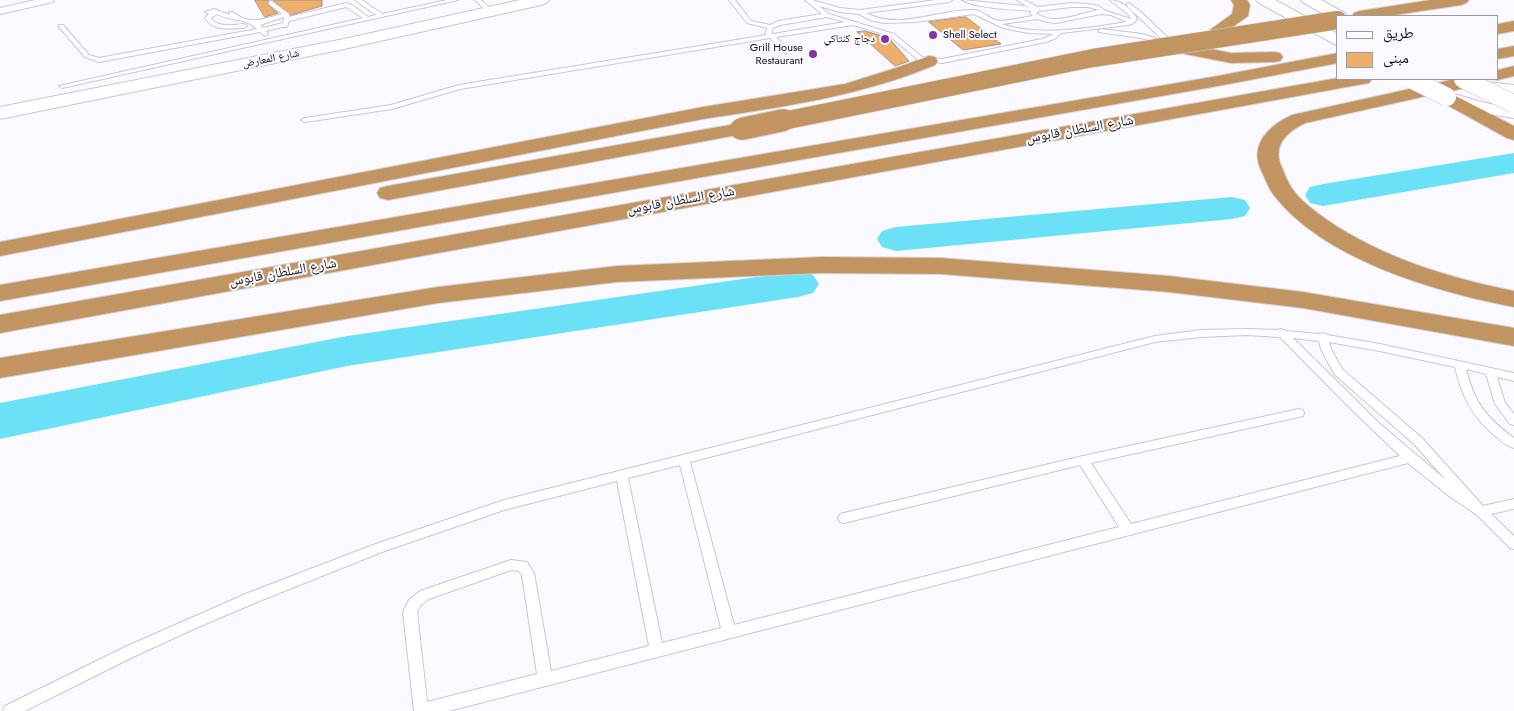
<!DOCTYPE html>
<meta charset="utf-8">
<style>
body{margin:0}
#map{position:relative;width:1514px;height:711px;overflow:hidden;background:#faf9ff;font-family:Jost,"Noto Naskh Arabic",sans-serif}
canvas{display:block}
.legend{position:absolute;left:1336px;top:15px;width:162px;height:65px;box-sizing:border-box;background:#faf9ff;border:1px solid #9c9ba2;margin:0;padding:6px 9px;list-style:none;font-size:15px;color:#0f0e17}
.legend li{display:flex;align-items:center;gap:10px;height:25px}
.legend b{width:25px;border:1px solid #9c9ba2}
</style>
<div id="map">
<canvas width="1514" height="711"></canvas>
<ul class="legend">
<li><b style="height:6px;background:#fff"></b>طريق</li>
<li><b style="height:14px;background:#edb06c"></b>مبنى</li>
</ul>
</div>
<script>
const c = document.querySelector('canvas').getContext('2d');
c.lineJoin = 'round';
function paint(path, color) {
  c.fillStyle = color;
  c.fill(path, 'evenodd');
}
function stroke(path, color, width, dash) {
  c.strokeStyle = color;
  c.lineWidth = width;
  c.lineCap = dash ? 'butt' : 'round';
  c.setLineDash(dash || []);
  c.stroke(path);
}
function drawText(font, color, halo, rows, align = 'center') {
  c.font = font + ' Jost,"Noto Naskh Arabic",sans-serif';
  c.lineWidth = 4;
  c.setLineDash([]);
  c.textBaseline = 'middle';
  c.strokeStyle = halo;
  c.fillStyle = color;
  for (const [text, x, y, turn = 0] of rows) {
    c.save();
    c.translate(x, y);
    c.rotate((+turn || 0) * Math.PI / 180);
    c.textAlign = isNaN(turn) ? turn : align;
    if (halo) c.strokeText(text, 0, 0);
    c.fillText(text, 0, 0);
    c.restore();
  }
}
const river = new Path2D(`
 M 1514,153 L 1514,173 L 1323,206 L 1310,203 L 1305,195 L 1310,187 L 1323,184 Z
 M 1232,197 L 1245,200 L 1250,208 L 1245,216 L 1232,219 L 896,251 L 882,247 L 877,239 L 882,231 L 896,227 Z
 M 798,271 L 813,275 L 819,284 L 813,293 L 798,297 L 347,366 L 0,439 L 0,403 L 347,336 Z`);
const building = new Path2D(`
 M 255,0 L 269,0 L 268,5 L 278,13 L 265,17 Z
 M 273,0 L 322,0 L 322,6 L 291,15 Z
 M 966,17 L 1001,44 L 963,50 L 929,22 Z
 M 865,31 L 889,38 L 909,61 L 895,66 L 857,32 Z`);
const service = new Path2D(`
 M 355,0 L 362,0 L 382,14 L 447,0 L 458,0 L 62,88 L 59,86 L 363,18 L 346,7 L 289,21 L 287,27 L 282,27 L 266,31 L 268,34 L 265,36 L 260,32 L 99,62 L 85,57 L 59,27 L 59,25 L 63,25 L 89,55 L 99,58 L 257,29 C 247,18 229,21 217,14 L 211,18 C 218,28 233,25 244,24 L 247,26 L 244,28 C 230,28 213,32 205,18 L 209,14 L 205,12 L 214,9 L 230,15 L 229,12 L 233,12 C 250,26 263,19 282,14 L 269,4 L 269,2 L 271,1 L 289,14 L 289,17 L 346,3 L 352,5 L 368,17 L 376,15 ZM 284,17 L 283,23 L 263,28 L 260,25 Z
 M 475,0 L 481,0 L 494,12 L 489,13 Z
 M 729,0 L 735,0 L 751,21 L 770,25 L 778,21 L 822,14 L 805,0 L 812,0 L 840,8 L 860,10 L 936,0 L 952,0 L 949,2 L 866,13 C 900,31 938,9 974,10 C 982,11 988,17 995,20 C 1002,23 1024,17 1033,16 L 1030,13 L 1031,11 C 1011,9 980,9 962,0 L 1025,6 L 1033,10 L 1017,0 L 1024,0 L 1038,7 L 1071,3 L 1088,4 L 1098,6 L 1106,11 L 1131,19 L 1129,15 L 1110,0 C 1120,0 1133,10 1137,19 L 1134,23 L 1128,25 L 1061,33 L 1056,38 L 1046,42 L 942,63 L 918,60 L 890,36 L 853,25 L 776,37 L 789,52 L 786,54 L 770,38 L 460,89 L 392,109 L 305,122 L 301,120 L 305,118 L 391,105 L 459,85 L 767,35 L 765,33 L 768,28 L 747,23 ZM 819,6 L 840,12 L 859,14 L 870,20 L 885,23 L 916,22 L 974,14 L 1003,28 L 1029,33 L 1054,34 L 1042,39 L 942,59 L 922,57 L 894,34 L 829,14 ZM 1071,7 L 1088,7 L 1099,10 C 1079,13 1054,27 1036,13 L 1039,11 ZM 1101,14 L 1111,15 L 1127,22 C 1090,28 1038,37 1002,24 L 1037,19 L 1048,22 L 1056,23 ZM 827,17 L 845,22 L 773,34 L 771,33 L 773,28 L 780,25 Z
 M 1129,3 L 1141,12 L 1169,39 L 1170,40 L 1167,42 L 1170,43 L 1170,45 L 1141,38 L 1099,32 L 1098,31 L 1101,29 L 1142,34 L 1164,41 L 1127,6 L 1127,4 Z
 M 1247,329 L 1277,330 L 1281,329 L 1286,331 L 1319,334 L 1323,333 L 1327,335 L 1380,344 L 1514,373 L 1514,381 L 1497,377 L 1505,403 L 1514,414 L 1514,425 L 1510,424 L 1495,404 L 1486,374 L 1466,369 C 1474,402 1486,418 1514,438 L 1514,448 C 1506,446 1500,440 1494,435 C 1471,415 1462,396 1455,367 L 1380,351 L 1329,342 L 1331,349 L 1342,369 L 1422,438 L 1483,506 L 1514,499 L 1514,509 L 1491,514 L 1514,536 L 1514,549 L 1510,548 L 1477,515 L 1449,496 L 1408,463 L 449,711 L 414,711 L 403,612 L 409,600 L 420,591 L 511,560 L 527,562 L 534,573 L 551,671 L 649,646 L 617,481 L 504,510 L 382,552 L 257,602 L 196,628 L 135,656 L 25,711 L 3,711 L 5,706 L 125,647 L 248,593 L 373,545 L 504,500 L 1155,336 L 1201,330 ZM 1247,335 L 1280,337 L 1349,407 L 1400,456 L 1131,524 L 1091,463 L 1303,416 L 1304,413 L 1303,410 L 1299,409 L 1083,456 L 844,513 L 840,514 L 838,518 L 840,522 L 844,523 L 1080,465 L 1119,527 L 734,625 L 690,462 L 1155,342 L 1201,337 ZM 1293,338 L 1319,341 L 1321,349 L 1334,374 L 1414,444 L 1446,480 L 1380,424 ZM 680,465 L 721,628 L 662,643 L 628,478 ZM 511,570 L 519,571 L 522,575 L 537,674 L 427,702 L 417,612 L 420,606 L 429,599 Z`);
const minor = new Path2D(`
 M 35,0 L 54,0 L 53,2 L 0,14 L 0,8 Z`);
const tertiary = new Path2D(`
 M 1477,81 L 1514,85 L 1514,95 L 1471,89 L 1469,86 L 1471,83 Z
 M 1447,92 L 1485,103 L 1514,108 L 1514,118 L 1483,113 L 1441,100 L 1439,97 L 1441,94 Z`);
const secondary = new Path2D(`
 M 520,0 L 549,0 L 546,3 L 541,5 L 344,49 L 0,119 L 0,107 L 344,39 Z
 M 1256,0 L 1275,0 L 1338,34 L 1338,46 L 1259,3 Z
 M 1301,0 L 1321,0 L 1345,13 L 1347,16 L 1338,16 L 1338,20 L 1333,19 L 1304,3 Z`);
const trunk = new Path2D(`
 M 1231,0 L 1247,0 L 1250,5 L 1248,16 L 1224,33 L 1212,33 L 1210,30 L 1232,14 L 1234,5 Z
 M 1431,0 L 1469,0 L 1466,3 L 1461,5 L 1388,16 L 1352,16 L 1354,13 L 1360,11 Z
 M 1514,21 L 1514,31 L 1498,34 L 1498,24 Z
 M 1176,42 L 1231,53 L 1274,52 L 1280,53 L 1283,57 L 1280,61 L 1274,62 L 1231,63 L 1170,51 L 1167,47 L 1170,43 Z
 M 1514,46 L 1514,56 L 1498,59 L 1498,49 Z
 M 1338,53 L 1338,63 L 1218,86 L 0,301 L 0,285 L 1218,76 Z
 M 929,56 L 935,57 L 938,61 L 935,65 C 861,96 782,107 703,119 L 0,256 L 0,242 L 703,107 L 845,84 L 896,68 Z
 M 1514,66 L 1514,76 L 1498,80 L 1492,79 L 1498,79 L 1498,70 Z
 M 1338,78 L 1372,79 L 1369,83 L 1363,84 L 0,333 L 0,315 Z
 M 1455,79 L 1488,79 L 1485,83 L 1448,92 L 1514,126 L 1514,140 L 1507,138 L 1440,101 L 1438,97 L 1440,93 L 1305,123 C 1285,133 1271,147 1283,170 C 1285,176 1288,182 1291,187 C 1299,200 1315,211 1327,220 C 1383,258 1449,278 1514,291 L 1514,307 C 1437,292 1323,260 1273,194 C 1268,187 1265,178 1261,170 C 1249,144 1270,125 1292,115 Z
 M 741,123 L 748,125 L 751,129 L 748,133 L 388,200 L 380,198 L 377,193 L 380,188 L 388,186 Z
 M 822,257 L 941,258 L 1169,276 L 1303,292 L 1514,328 L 1514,346 L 1303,308 L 1169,292 L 941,274 L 822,273 L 617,282 L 438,303 L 0,378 L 0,358 L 438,287 L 617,266 Z`);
const secondaryBridge = new Path2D(`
 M 1411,79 L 1447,97
 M 1463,79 L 1514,104`);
const trunkBridgeFar1 = new Path2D(`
 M 778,122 L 1093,58 L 1338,20`);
const trunkBridge = new Path2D(`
 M 741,129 L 784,120`);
const markers = [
 [933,35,5,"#8233a4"],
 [885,39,5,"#8233a4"],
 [813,54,5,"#8233a4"]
];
const farPoinames = [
 ["Shell Select",943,35,"left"],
 ["دجاج كنتاكي",875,39],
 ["Grill House",803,48],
 ["Restaurant",803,61]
];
const farStreetnames = [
 ["شارع المعارض",271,59,-11]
];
const streetNames = [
 ["شارع السلطان قابوس",1080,130,-10],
 ["شارع السلطان قابوس",681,201,-10],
 ["شارع السلطان قابوس",283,273,-10]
];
paint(river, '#6ae1f7');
paint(building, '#edb06c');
stroke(building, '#a69480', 1);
stroke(service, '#c7c4de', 2);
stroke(minor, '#c7c4de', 2);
stroke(tertiary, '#c7c4de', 2);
stroke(secondary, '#c7c4de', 2);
stroke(trunk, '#d4d4d5', 2);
paint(service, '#fff');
paint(minor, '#fff');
paint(tertiary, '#fff');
paint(secondary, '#fff');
paint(trunk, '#c29462');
stroke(secondaryBridge, '#c7c4de', 19, []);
stroke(trunkBridgeFar1, '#d4d4d5', 19, []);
stroke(trunkBridge, '#d4d4d5', 24, []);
stroke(secondaryBridge, '#fff', 18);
stroke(trunkBridgeFar1, '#c29462', 18);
stroke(trunkBridge, '#c29462', 22);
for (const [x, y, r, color] of markers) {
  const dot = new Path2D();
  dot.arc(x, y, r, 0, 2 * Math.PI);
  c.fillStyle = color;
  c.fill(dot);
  stroke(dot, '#faf9ff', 2);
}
drawText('11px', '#0f0e17', '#faf9ff', farPoinames, 'right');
drawText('11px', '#0f0e17', '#faf9ff', farStreetnames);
drawText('14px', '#0f0e17', '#faf9ff', streetNames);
</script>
